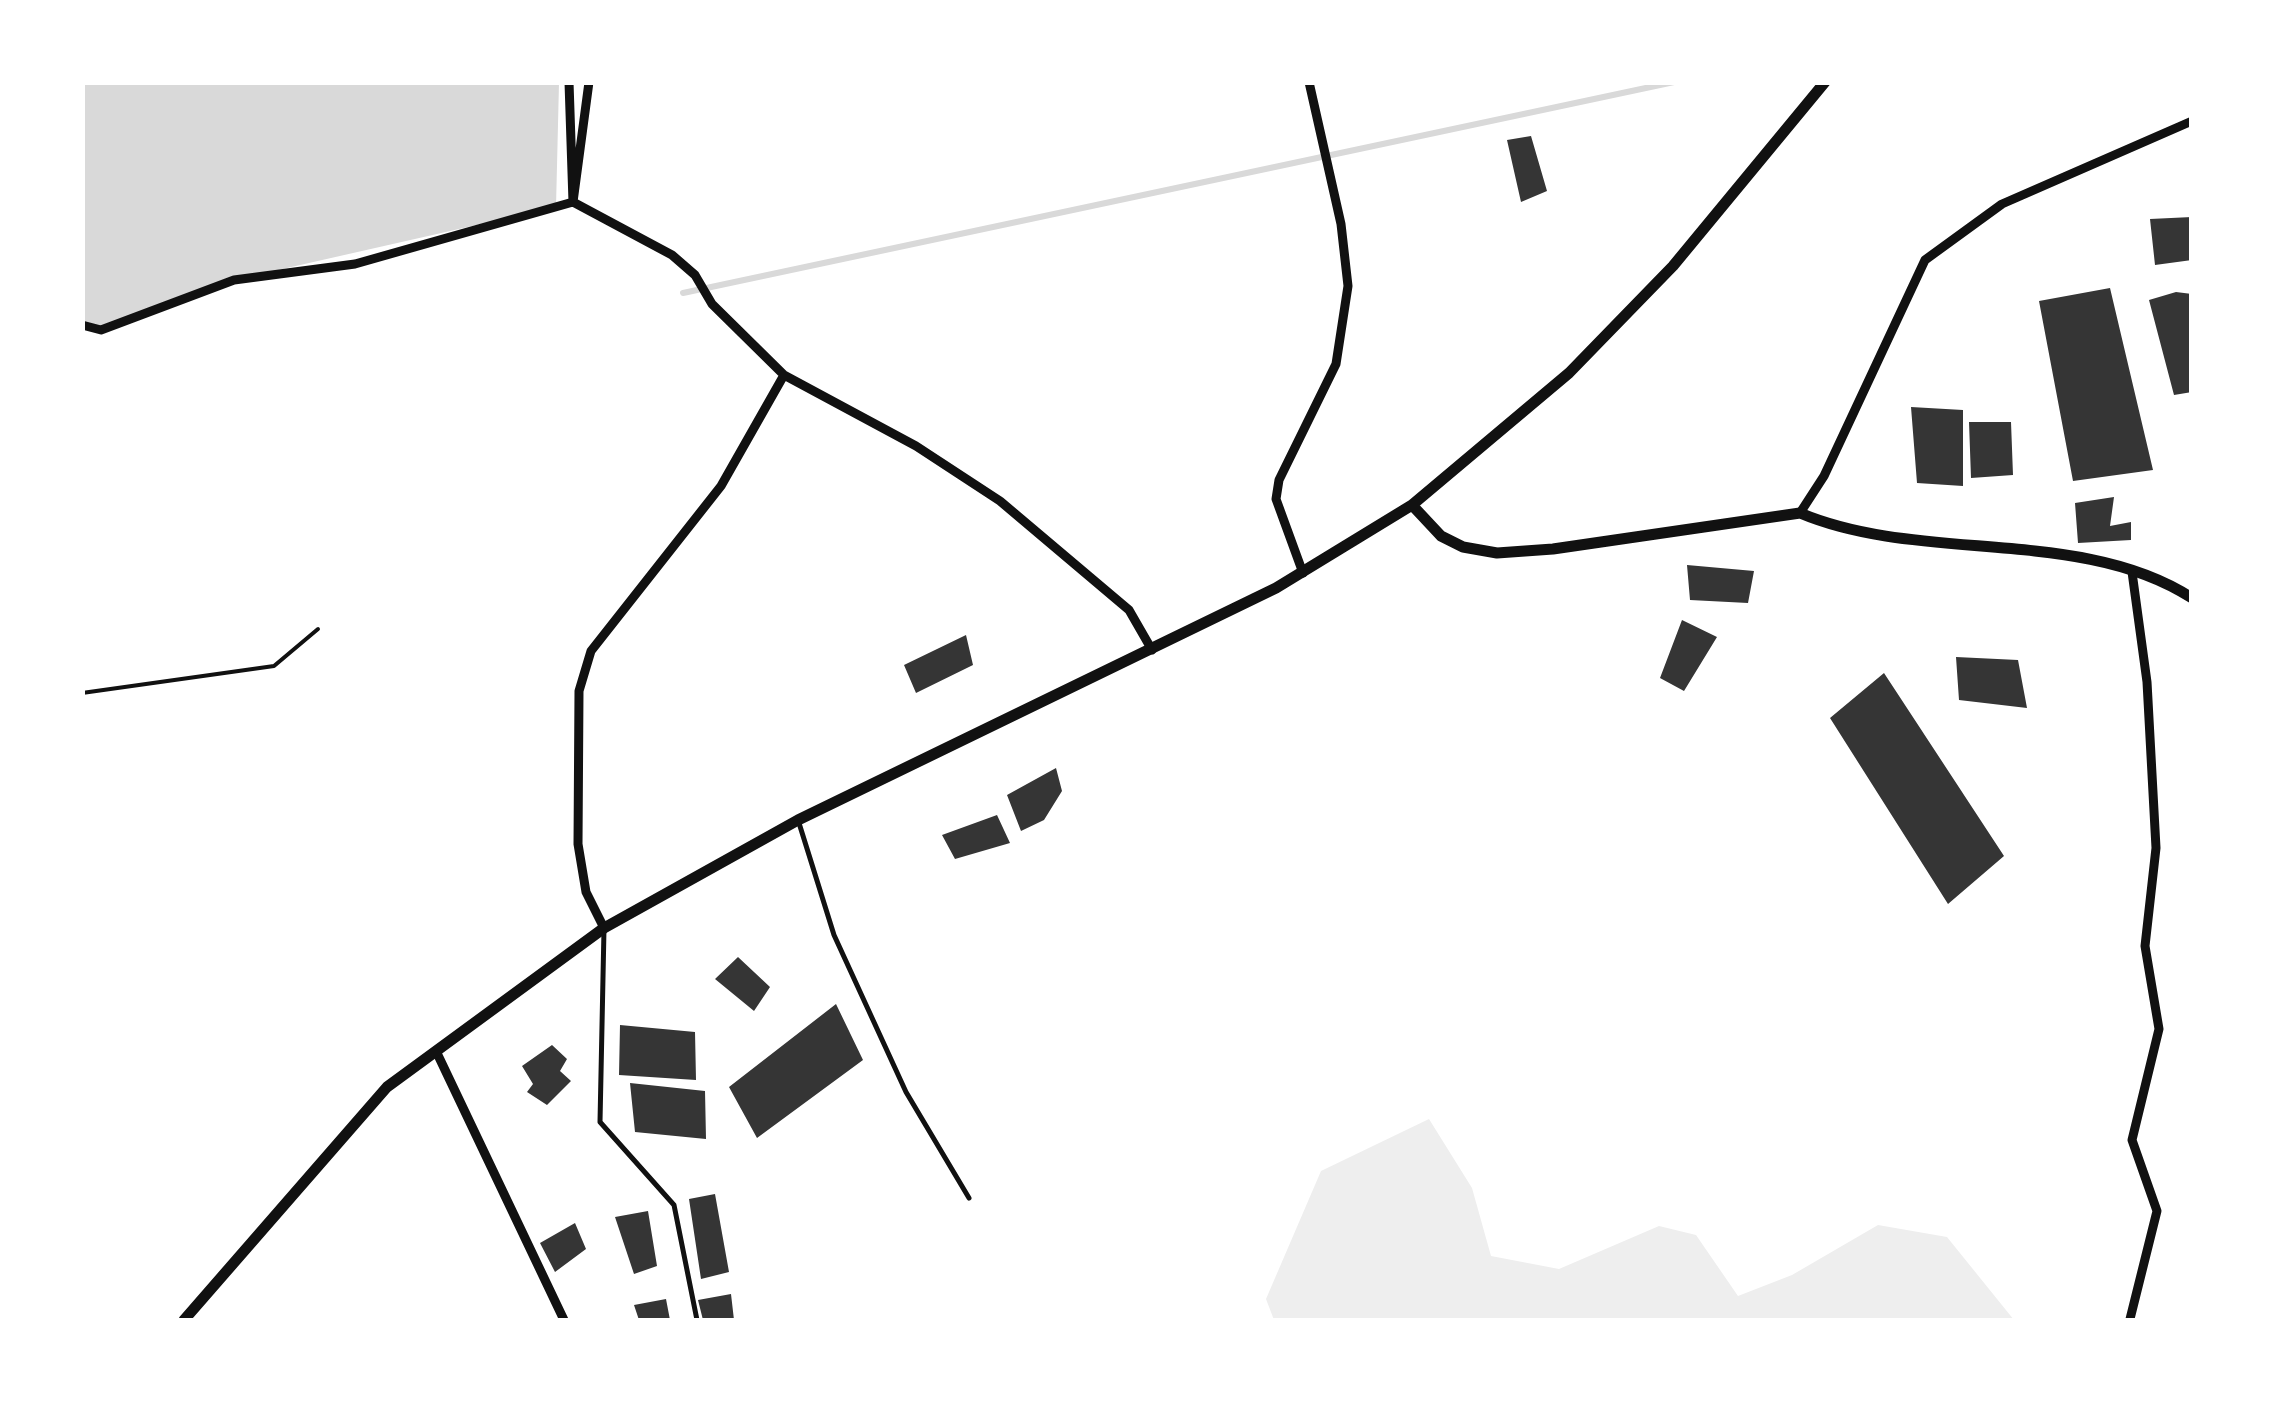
<!DOCTYPE html>
<style>
body{margin:0}
#map{position:relative;width:2274px;height:1403px;overflow:hidden;background:#fff;font-family:"DejaVu Sans",sans-serif}
canvas{display:block}
.frame{position:absolute;inset:0;border:85px solid #fff;pointer-events:none}
</style>
<div id="map">
<canvas width="2274" height="1403"></canvas>
<div class="frame"></div>
</div>
<script>
const c = document.querySelector('canvas').getContext('2d');
c.lineJoin = 'round';
function paint(path, color) {
  c.fillStyle = color;
  c.fill(path, 'evenodd');
}
function stroke(path, color, width, dash) {
  c.strokeStyle = color;
  c.lineWidth = width;
  c.lineCap = dash ? 'butt' : 'round';
  c.setLineDash(dash || []);
  c.stroke(path);
}
const green = new Path2D(`
 M 1429,1119 L 1472,1188 L 1491,1256 L 1559,1269 L 1659,1226 L 1696,1235 L 1738,1296 L 1792,1275 L 1878,1225 L 1947,1237 L 2014,1320 L 1274,1320 L 1266,1299 L 1321,1171 Z`);
const water = new Path2D(`
 M 83,83 L 559,83 L 556,207 L 234,280 L 101,330 L 83,321 Z`);
const stream = new Path2D(`
 M 683,293 L 1674,82`);
const building = new Path2D(`
 M 1531,136 L 1547,191 L 1521,202 L 1507,140 Z
 M 2192,217 L 2192,260 L 2155,265 L 2150,219 Z
 M 2110,288 L 2153,470 L 2073,481 L 2039,301 Z
 M 2176,292 L 2192,294 L 2192,392 L 2174,395 L 2149,300 Z
 M 1911,407 L 1963,410 L 1963,486 L 1917,483 Z
 M 1969,422 L 2011,422 L 2013,475 L 1971,478 Z
 M 2114,497 L 2110,526 L 2131,522 L 2131,540 L 2078,543 L 2075,503 Z
 M 1687,565 L 1754,571 L 1748,603 L 1690,600 Z
 M 1682,620 L 1717,637 L 1684,691 L 1660,678 Z
 M 966,635 L 973,665 L 916,693 L 904,665 Z
 M 1956,657 L 2018,660 L 2027,708 L 1959,700 Z
 M 1884,673 L 2004,856 L 1948,904 L 1830,718 Z
 M 1056,768 L 1062,791 L 1044,820 L 1021,831 L 1007,795 Z
 M 997,815 L 1010,843 L 955,859 L 942,835 Z
 M 738,957 L 770,987 L 754,1011 L 715,979 Z
 M 836,1004 L 863,1060 L 757,1138 L 729,1087 Z
 M 620,1025 L 695,1032 L 696,1080 L 619,1075 Z
 M 552,1045 L 567,1059 L 560,1071 L 571,1081 L 547,1105 L 527,1092 L 533,1084 L 522,1066 Z
 M 630,1083 L 705,1091 L 706,1139 L 635,1132 Z
 M 715,1194 L 729,1272 L 701,1279 L 689,1199 Z
 M 648,1211 L 657,1266 L 634,1274 L 615,1217 Z
 M 575,1223 L 586,1249 L 555,1272 L 540,1243 Z
 M 731,1294 L 734,1320 L 703,1320 L 698,1300 Z
 M 666,1299 L 670,1320 L 639,1320 L 634,1305 Z`);
const path = new Path2D(`
 M 82,693 L 274,666 L 318,629`);
const service = new Path2D(`
 M 799,823 L 834,935 L 906,1092 L 969,1198
 M 604,929 L 600,1122 L 674,1205 L 697,1320`);
const minor = new Path2D(`
 M 569,82 L 573,202 L 672,255 L 695,275 L 712,304 L 784,375 L 916,446 L 1000,501 L 1129,610 L 1152,650
 M 82,325 L 101,330 L 234,280 L 355,264 L 573,202 L 589,82
 M 1800,513 L 1824,476 L 1925,260 L 2002,204 L 2192,121
 M 1303,573 L 1276,499 L 1279,480 L 1336,364 L 1348,286 L 1341,224 L 1309,82
 M 604,928 L 586,892 L 578,844 L 579,691 L 591,651 L 721,486 L 784,375
 M 436,1051 L 564,1320
 M 2130,1319 L 2157,1211 L 2132,1140 L 2159,1029 L 2145,946 L 2156,848 L 2147,682 L 2132,572`);
const tertiary = new Path2D(`
 M 1412,505 L 1441,536 L 1463,547 L 1497,553 L 1553,549 L 1800,513 C 1921,564 2081,526 2192,598
 M 184,1320 L 387,1087 L 604,928 L 798,820 L 1276,588 L 1412,505 L 1569,373 L 1673,266 L 1825,82`);
paint(green, '#eee');
paint(water, '#d9d9d9');
stroke(stream, '#d9d9d9', 6);
paint(building, '#353535');
stroke(path, '#111', 4);
stroke(service, '#111', 5);
stroke(minor, '#111', 9);
stroke(tertiary, '#111', 11);
</script>
